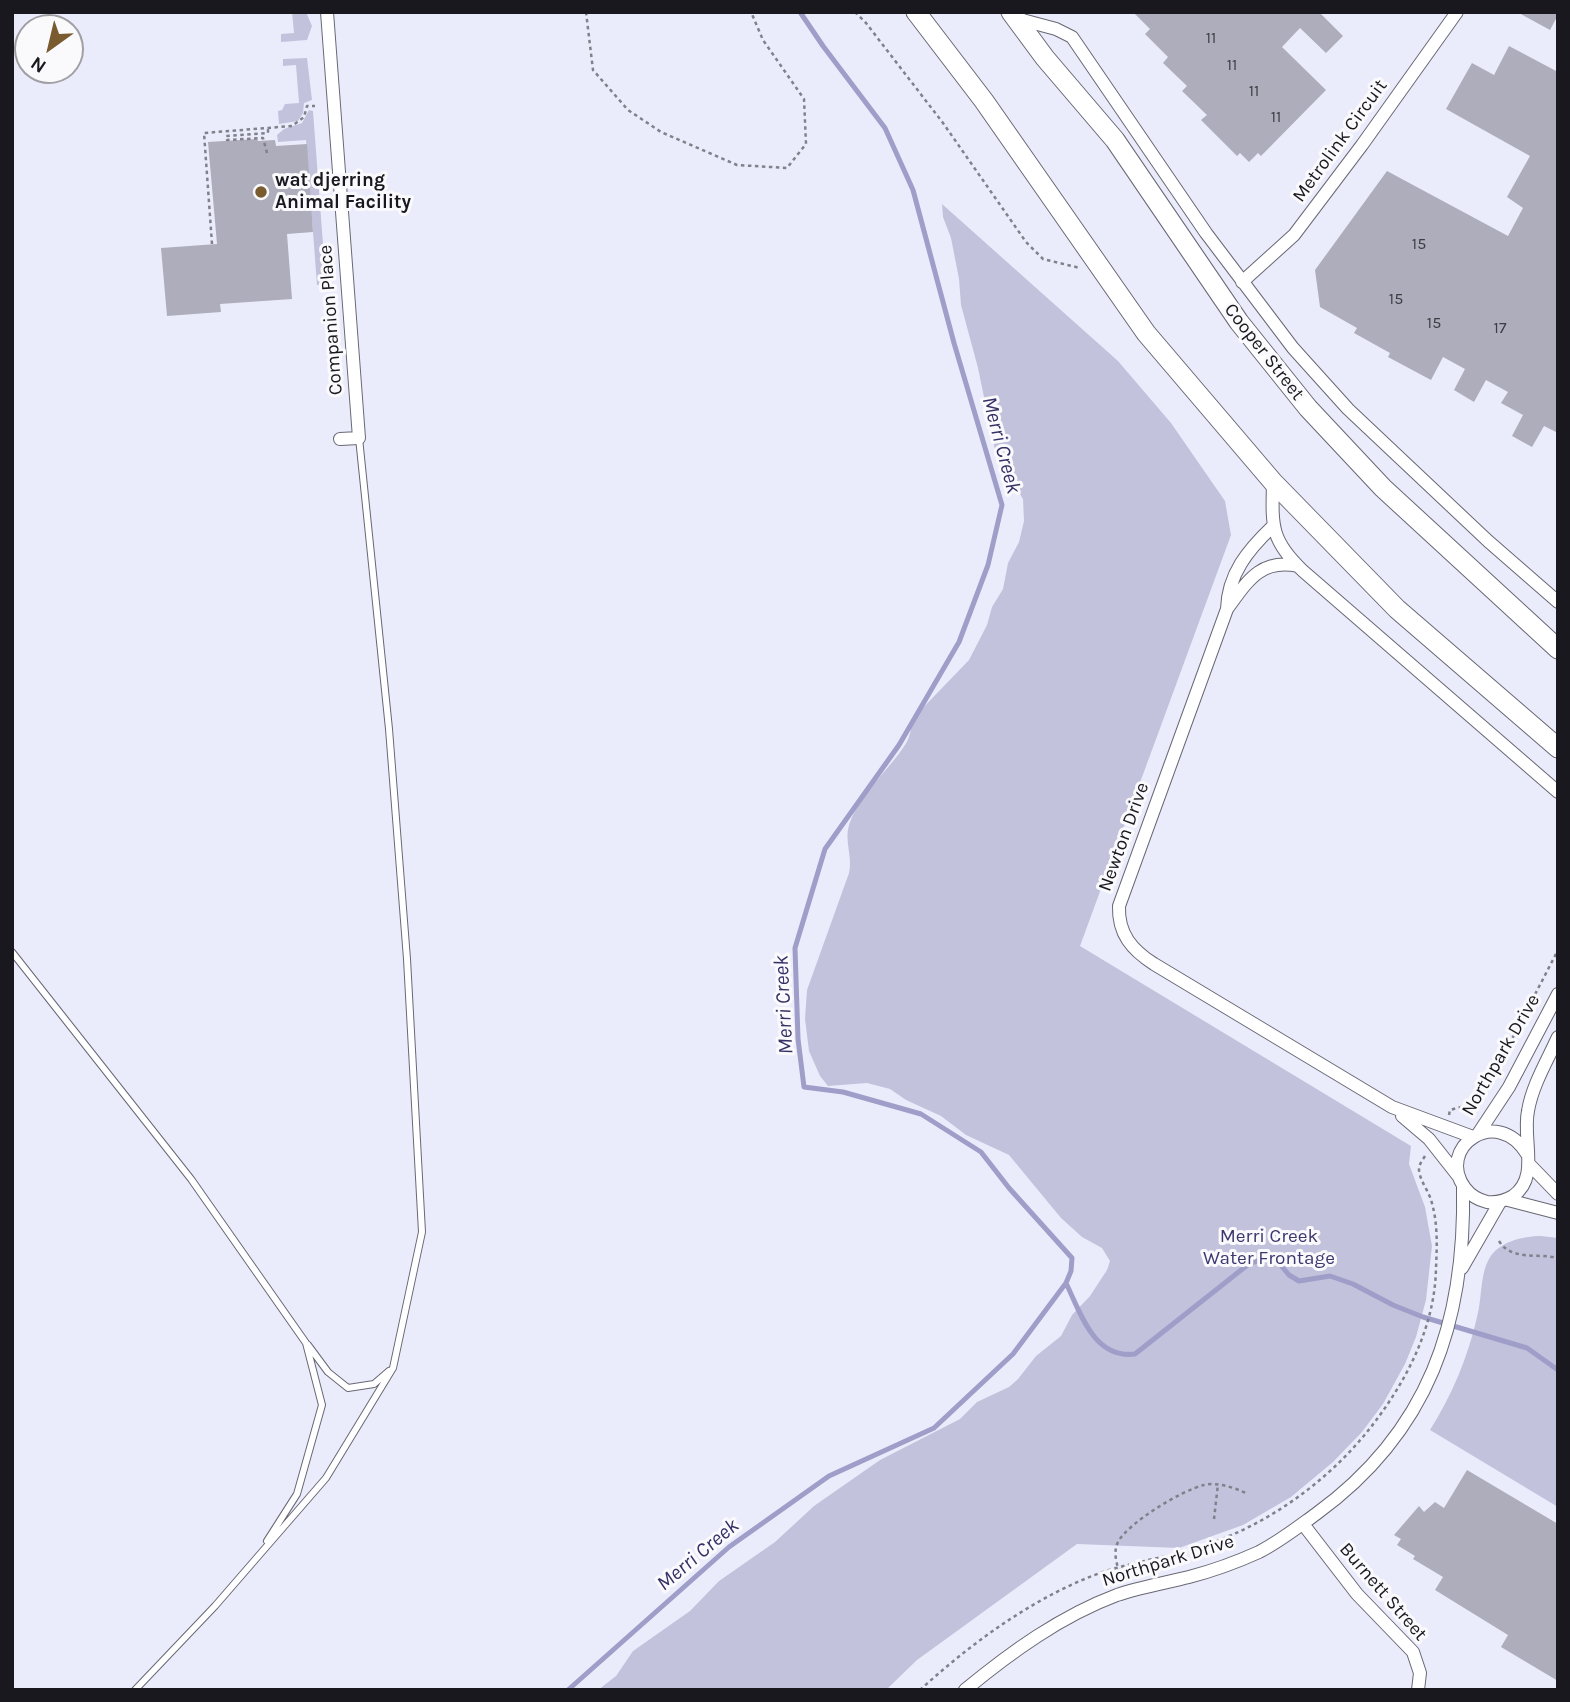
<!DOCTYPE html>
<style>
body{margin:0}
#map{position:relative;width:1570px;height:1702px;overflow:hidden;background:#ebecfb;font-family:Karla,sans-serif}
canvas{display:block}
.frame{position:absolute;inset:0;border:14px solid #18181e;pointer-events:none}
.north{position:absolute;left:14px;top:14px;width:70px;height:70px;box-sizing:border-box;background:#fafafd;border:2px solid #a0a0a4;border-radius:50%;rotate:214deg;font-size:19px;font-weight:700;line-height:28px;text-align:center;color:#18181e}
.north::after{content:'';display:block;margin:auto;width:24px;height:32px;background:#7a5b30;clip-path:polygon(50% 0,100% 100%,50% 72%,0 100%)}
</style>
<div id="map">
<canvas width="1570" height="1702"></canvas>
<div class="frame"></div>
<div class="north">N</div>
</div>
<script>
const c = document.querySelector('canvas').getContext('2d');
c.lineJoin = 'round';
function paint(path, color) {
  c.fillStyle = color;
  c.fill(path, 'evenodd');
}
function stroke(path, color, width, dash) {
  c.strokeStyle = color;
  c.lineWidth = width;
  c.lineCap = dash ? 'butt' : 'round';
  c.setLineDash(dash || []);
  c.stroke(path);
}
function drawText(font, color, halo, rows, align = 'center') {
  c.font = font + ' Karla,sans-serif';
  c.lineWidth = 6;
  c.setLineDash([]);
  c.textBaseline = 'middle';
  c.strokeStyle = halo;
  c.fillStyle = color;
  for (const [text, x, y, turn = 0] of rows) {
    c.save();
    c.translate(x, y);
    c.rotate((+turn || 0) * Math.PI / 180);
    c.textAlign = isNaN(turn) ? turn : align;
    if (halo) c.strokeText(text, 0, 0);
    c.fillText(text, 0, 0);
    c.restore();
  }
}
const green = new Path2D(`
 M 292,12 L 306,12 L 312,26 L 307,40 L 281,42 L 281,34 L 294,33 Z
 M 307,58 L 312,100 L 304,103 L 303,113 L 298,121 L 279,124 L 278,111 L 282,110 L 285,104 L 299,103 L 296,65 L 283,66 L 283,59 Z
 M 309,110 L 313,111 L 326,284 L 317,285 L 306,140 L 278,142 L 277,135 L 284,129 L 302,123 Z
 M 942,204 L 1118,361 L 1171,423 L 1225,501 L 1231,535 L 1080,946 L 1411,1146 L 1409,1164 L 1425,1207 L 1432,1246 L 1426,1300 L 1416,1337 L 1405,1364 L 1383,1404 L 1362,1432 L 1333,1462 L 1291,1497 L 1243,1525 L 1179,1548 L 1077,1544 L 917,1660 L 886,1690 L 598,1690 L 616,1676 L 633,1651 L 690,1611 L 719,1581 L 775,1542 L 814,1506 L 880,1460 L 960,1419 L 977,1402 L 1009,1387 L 1018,1379 L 1036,1356 L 1061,1336 L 1072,1315 L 1090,1296 L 1107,1270 L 1110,1261 L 1102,1248 L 1082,1237 L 1061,1218 L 1009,1155 L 966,1135 L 941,1116 L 906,1100 L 890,1089 L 867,1083 L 828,1086 L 820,1076 L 809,1051 L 805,1019 L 807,990 L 849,873 C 853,857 844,841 849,825 C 859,795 888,771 905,745 C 912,735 910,725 916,715 L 969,660 L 987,625 L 992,607 L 1003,589 L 1008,563 L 1019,542 L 1024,521 L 1023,499 L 996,455 L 978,368 L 961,305 L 959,279 L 951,238 L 943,217 Z
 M 1541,1236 L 1558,1238 L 1558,1507 L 1430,1430 C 1452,1395 1468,1357 1477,1317 C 1482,1299 1480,1275 1489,1259 C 1498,1242 1523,1236 1541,1236 Z`);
const stream = new Path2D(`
 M 1066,1283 C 1081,1314 1094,1359 1135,1354 L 1250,1263 L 1274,1257 L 1289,1275 L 1299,1281 L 1330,1276 L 1353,1284 L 1393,1305 L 1423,1317 L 1527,1348 L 1558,1370
 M 568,1690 L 729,1547 L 829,1476 L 934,1428 L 1013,1354 L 1066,1283 L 1071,1271 L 1072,1258 L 1009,1188 L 981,1152 L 921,1114 L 843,1092 L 804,1087 L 798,1039 L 795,948 L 825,849 L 899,745 L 959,642 L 988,565 L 1002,505 L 954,343 L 913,190 L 885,128 L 823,46 L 800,12`);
const building = new Path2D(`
 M 1133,12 L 1319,12 L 1343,36 L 1326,53 L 1300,28 L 1282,47 L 1326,90 L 1261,156 L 1258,153 L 1249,162 L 1240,153 L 1237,156 L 1201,120 L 1207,115 L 1182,91 L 1187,86 L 1163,63 L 1168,57 L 1145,34 L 1150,29 Z
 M 1517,12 L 1558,12 L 1558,15 L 1550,30 Z
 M 1509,46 L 1558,72 L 1558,433 L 1544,426 L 1532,447 L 1512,436 L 1523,415 L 1501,403 L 1508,392 L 1486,380 L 1474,402 L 1454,390 L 1465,369 L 1443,357 L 1431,380 L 1388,357 L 1390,353 L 1354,333 L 1357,328 L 1320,307 L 1315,270 L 1387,171 L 1508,236 L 1523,208 L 1507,197 L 1530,156 L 1446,109 L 1472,63 L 1494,75 Z
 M 257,139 L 258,141 L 275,140 L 276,146 L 307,144 L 313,232 L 287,234 L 292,299 L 220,304 L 221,312 L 167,316 L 161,248 L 217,244 L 208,142 Z
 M 1467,1470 L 1558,1524 L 1558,1681 L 1501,1647 L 1508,1635 L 1435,1590 L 1443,1577 L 1413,1559 L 1415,1556 L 1397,1545 L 1401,1539 L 1394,1535 L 1419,1506 L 1424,1512 L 1435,1502 L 1444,1508 Z`);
const path = new Path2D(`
 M 586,12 L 593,70 L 628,110 L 661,132 L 737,165 L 787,168 L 806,144 L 804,99 L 763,40 L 751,12
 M 855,12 L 866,23 L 943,123 L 1026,242 L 1043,259 L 1080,268
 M 267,153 L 263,138 L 227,140 L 226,136 L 268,133 L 268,129
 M 212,244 L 204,133 L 292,126 L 304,117 L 307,106 L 315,106
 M 1449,1115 L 1450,1110 L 1468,1105 L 1479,1095 L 1513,1037 L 1558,950
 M 1499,1241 C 1511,1261 1538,1253 1558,1258
 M 1214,1519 L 1218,1484
 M 1122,1579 C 1118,1568 1112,1554 1118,1542 C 1128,1523 1182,1490 1204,1485 C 1218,1482 1232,1487 1246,1493
 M 920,1690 C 968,1646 1026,1603 1087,1578 C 1123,1563 1162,1559 1199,1547 C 1265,1527 1328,1482 1371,1427 C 1406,1382 1435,1327 1436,1268 C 1437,1246 1438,1222 1431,1200 C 1428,1190 1420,1181 1419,1170 C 1419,1164 1422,1161 1425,1156`);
const service = new Path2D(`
 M 12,952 L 191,1179 L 306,1343 L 322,1405 L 297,1494 L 267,1541
 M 308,1345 L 328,1372 L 348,1388 L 374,1384 L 389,1371
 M 135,1690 L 215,1606 L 326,1478 L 393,1368 L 422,1232 L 407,959 L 389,729 L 359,438`);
const minor = new Path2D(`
 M 327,12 L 359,438 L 340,439
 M 1015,18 L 1056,29 L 1072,37 L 1206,233 L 1293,348 L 1348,409 L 1488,541 L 1558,602
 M 1242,282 L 1294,235 L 1362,145 L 1457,12
 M 1273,482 C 1272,525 1270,540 1303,571 L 1558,792
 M 1298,566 C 1260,558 1247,582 1227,609 L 1119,906 C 1118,934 1132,950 1154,964 L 1392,1107 L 1473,1137
 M 1227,609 C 1228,574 1248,550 1272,527
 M 1402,1116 L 1429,1139 L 1459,1177
 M 1478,1134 L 1509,1087 L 1558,994
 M 1527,1154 C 1497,1104 1435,1148 1465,1188 C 1471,1196 1479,1200 1487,1202 C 1497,1203 1505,1201 1513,1196 C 1540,1178 1522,1139 1528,1111 C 1532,1086 1547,1061 1558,1037
 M 1529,1164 L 1558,1194
 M 1508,1200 L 1558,1213
 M 1462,1268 L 1500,1202
 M 1303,1524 L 1357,1594 L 1413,1652 L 1420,1673 L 1418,1690
 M 965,1690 C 1011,1652 1061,1616 1117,1595 C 1140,1587 1165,1583 1189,1577 C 1212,1571 1237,1562 1259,1552 C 1279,1542 1298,1527 1316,1514 C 1429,1432 1466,1322 1463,1186`);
const primary = new Path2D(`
 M 916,12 L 984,101 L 1146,333 L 1273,482 L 1397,609 L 1558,748
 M 1011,12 L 1045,58 L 1115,140 L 1239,322 L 1308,408 L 1383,488 L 1558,649`);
const markers = [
 [261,192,7,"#7a5b30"]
];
const numberNames = [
 ["11",1211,38],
 ["11",1232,65],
 ["11",1254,91],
 ["11",1276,117],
 ["15",1419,244],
 ["15",1396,299],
 ["15",1434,323],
 ["17",1500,328]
];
const streetNames = [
 ["Metrolink Circuit",1340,141,-54],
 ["Companion Place",331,320,-94],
 ["Cooper Street",1264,352,52],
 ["Newton Drive",1124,837,-70],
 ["Northpark Drive",1501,1055,-60],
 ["Northpark Drive",1168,1561,-17],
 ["Burnett Street",1383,1592,49]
];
const poiNames = [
 ["wat djerring",275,181],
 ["Animal Facility",275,203]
];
const parkNames = [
 ["Merri Creek",1269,1237],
 ["Water Frontage",1269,1259]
];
const waterNames = [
 ["Merri Creek",1001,445,75],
 ["Merri Creek",784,1005,-93],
 ["Merri Creek",698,1555,-40]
];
paint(green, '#c2c2dd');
stroke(stream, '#9e9ec9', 5);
paint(building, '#adadbb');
stroke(service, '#686875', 8);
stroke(minor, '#686875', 14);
stroke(primary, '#686875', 21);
stroke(path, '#81818c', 2.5, [3.5, 3.5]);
stroke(service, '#fff', 6);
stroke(minor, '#fff', 12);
stroke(primary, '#fff', 19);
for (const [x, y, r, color] of markers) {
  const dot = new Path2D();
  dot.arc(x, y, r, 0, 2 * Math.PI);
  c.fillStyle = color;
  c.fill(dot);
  stroke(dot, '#fafafd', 2.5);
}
drawText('16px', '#3d3d45', null, numberNames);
drawText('19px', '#18181e', '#fafafd', streetNames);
drawText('bold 19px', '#18181e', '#fafafd', poiNames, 'left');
drawText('19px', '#3c386f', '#fafafd', parkNames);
drawText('italic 21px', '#353066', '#fafafd', waterNames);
</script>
